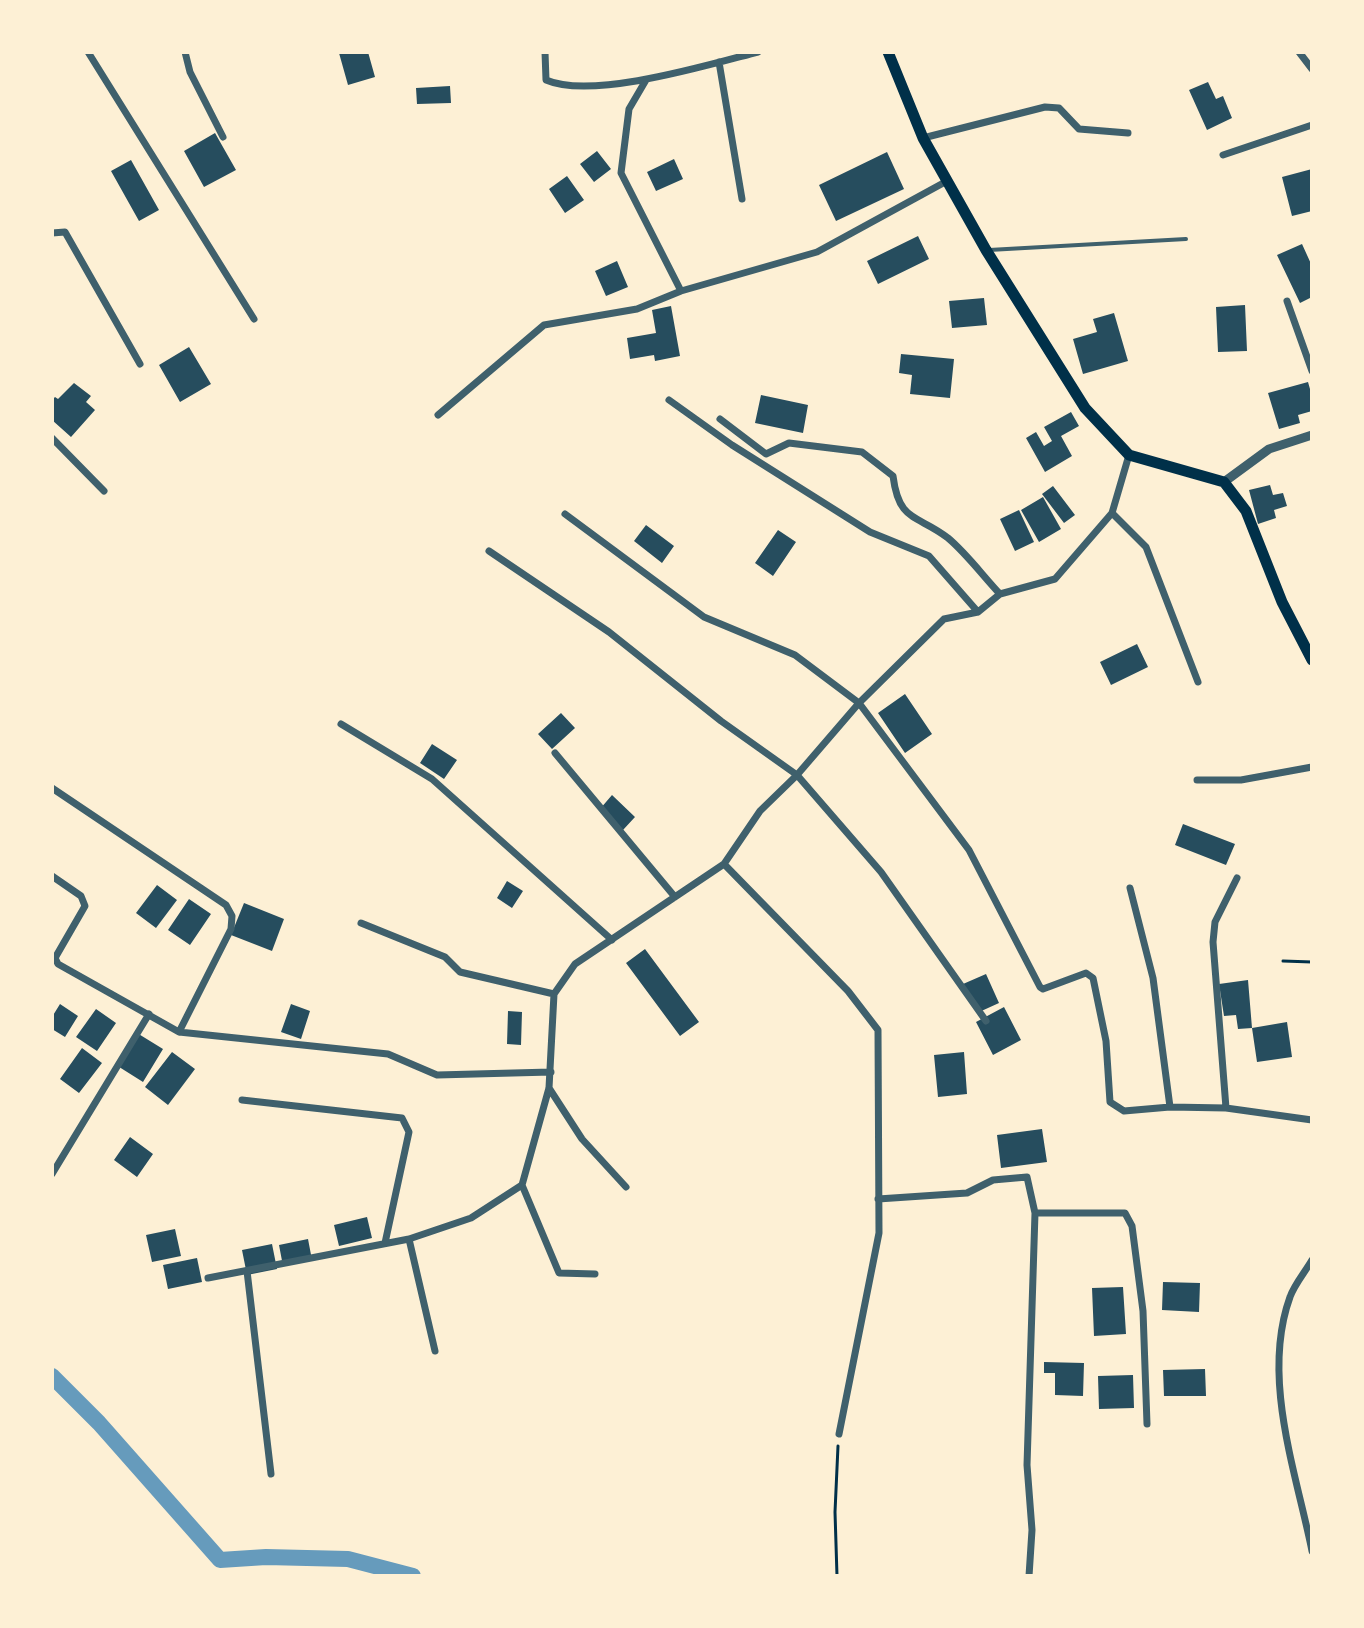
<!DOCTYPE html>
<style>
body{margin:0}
#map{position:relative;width:1364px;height:1628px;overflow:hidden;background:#fdf0d5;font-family:Helvetica,sans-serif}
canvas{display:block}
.frame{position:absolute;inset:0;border:54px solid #fdf0d5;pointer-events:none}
</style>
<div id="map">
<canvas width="1364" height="1628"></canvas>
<div class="frame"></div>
</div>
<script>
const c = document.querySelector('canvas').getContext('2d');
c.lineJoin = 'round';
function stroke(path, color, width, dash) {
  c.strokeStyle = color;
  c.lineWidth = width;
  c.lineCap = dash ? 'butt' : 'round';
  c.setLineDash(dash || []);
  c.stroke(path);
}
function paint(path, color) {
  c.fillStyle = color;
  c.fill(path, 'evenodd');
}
const canal = new Path2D(`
 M 52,1376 L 99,1423 L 220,1560 L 266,1557 L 348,1559 L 413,1576`);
const building = new Path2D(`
 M 368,52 L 375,77 L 348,85 L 339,53 Z
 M 1208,82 L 1216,99 L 1223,96 L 1232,118 L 1207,130 L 1189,90 Z
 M 450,86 L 451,103 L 417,104 L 416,88 Z
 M 215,133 L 236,170 L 204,187 L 184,151 Z
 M 597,151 L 611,169 L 594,182 L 580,164 Z
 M 887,152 L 904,189 L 836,221 L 819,185 Z
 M 674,159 L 683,179 L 656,191 L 647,172 Z
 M 131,160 L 159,210 L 139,221 L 111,171 Z
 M 1312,169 L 1312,211 L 1292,216 L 1282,177 Z
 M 567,176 L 584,200 L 565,213 L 549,189 Z
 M 918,236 L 929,259 L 878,284 L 867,261 Z
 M 1302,244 L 1312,266 L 1312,297 L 1300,303 L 1277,255 Z
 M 617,261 L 628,287 L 606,296 L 595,271 Z
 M 984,298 L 987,325 L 952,328 L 949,301 Z
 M 1245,305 L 1247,351 L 1218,352 L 1216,307 Z
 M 671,306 L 680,356 L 655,361 L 654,355 L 630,359 L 627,338 L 656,333 L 652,310 Z
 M 1114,313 L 1128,361 L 1083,374 L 1073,339 L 1097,332 L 1093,319 Z
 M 189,347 L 211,384 L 180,402 L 159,365 Z
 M 901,354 L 954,359 L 950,398 L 910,394 L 912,375 L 899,373 Z
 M 1308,382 L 1312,396 L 1312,411 L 1298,415 L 1300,423 L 1279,429 L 1268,393 Z
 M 74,383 L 91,396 L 86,402 L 95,410 L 71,437 L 52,420 L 52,400 L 55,397 L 58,399 Z
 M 761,395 L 808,405 L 803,433 L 755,423 Z
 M 1071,412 L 1079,426 L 1061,436 L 1072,456 L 1045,472 L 1026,438 L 1036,432 L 1044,446 L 1052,441 L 1044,427 Z
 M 1270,485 L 1273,495 L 1283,493 L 1287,506 L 1274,510 L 1276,518 L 1258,524 L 1249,490 Z
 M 1053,486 L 1075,515 L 1064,523 L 1042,494 Z
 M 1043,497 L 1061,529 L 1039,542 L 1021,510 Z
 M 1019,510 L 1034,542 L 1015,551 L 1000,519 Z
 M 646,525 L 674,546 L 662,563 L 634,541 Z
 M 778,530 L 796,542 L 773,576 L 755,563 Z
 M 1137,644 L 1148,667 L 1111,685 L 1100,662 Z
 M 905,694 L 932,734 L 905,753 L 878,713 Z
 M 561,713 L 575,728 L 552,749 L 538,734 Z
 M 432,744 L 457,760 L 444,779 L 420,763 Z
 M 612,795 L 635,817 L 623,830 L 600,809 Z
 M 1183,824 L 1235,844 L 1226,865 L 1175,845 Z
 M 507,881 L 523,891 L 512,908 L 497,898 Z
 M 157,885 L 177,900 L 156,928 L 136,913 Z
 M 189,899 L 211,914 L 190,945 L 168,930 Z
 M 244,903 L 284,919 L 272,951 L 231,935 Z
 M 645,949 L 699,1022 L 680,1036 L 626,963 Z
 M 986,974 L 999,1003 L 977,1013 L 963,984 Z
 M 1248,980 L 1252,1028 L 1238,1029 L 1236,1015 L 1224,1016 L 1219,984 Z
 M 60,1004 L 78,1016 L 65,1037 L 52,1029 L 52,1017 Z
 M 291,1004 L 310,1011 L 301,1039 L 281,1032 Z
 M 1004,1007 L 1021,1040 L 993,1055 L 976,1022 Z
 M 96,1009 L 116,1023 L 97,1051 L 76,1037 Z
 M 508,1011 L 522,1012 L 521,1045 L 507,1044 Z
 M 1287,1022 L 1292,1057 L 1257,1062 L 1252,1028 Z
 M 137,1033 L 163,1049 L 143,1082 L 116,1065 Z
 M 82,1048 L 102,1063 L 79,1093 L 60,1079 Z
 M 172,1052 L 195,1069 L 168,1105 L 145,1087 Z
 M 964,1052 L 967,1094 L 938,1097 L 934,1055 Z
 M 1042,1129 L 1047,1162 L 1001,1168 L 997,1135 Z
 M 130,1137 L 153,1154 L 137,1177 L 114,1160 Z
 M 367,1217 L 372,1238 L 339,1246 L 334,1225 Z
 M 175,1229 L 181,1256 L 152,1262 L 146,1235 Z
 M 308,1239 L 312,1260 L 283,1266 L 279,1245 Z
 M 272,1244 L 277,1269 L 247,1275 L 242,1250 Z
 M 197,1258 L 202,1282 L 168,1289 L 163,1265 Z
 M 1163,1282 L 1200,1283 L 1199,1312 L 1162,1310 Z
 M 1123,1287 L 1126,1334 L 1094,1336 L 1092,1288 Z
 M 1044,1362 L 1084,1363 L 1083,1396 L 1055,1395 L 1055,1373 L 1044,1373 Z
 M 1205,1369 L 1206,1396 L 1164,1396 L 1163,1370 Z
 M 1133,1375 L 1134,1408 L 1099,1409 L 1098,1376 Z`);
const path = new Path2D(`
 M 1283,961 L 1312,962
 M 837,1576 L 835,1512 L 838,1446`);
const service = new Path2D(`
 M 989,250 L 1186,239`);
const minor = new Path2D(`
 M 88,52 L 254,319
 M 185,52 L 190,72 L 223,137
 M 545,52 L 546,80 C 592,100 708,65 758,52
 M 1299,52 L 1312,69
 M 719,62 L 742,199
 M 646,80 L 629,109 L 621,173 L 681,291
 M 923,138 L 1045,107 L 1059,108 L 1079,129 L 1128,133
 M 1223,155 L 1312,125
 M 52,233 L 65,232 L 140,364
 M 1287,301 L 1312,371
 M 669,400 L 732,445 L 870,532 L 929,556 L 978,612
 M 438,415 L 544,325 L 637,309 L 681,291 L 817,252 L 947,181
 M 720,419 L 766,454 L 789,443 L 862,452 L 893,476 C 899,523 917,514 948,538 C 967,554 983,576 1000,594
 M 52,438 L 104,491
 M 1112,513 L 1146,547 L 1198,682
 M 565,514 L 704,617 L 795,655 L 859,703 L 969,850 L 1040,987 L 1043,989 L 1086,973 L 1093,978 L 1106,1041 L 1110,1102 L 1124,1111 L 1170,1107 L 1226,1108 L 1312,1120
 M 489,551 L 609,632 L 721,721 L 797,775 L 881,872 L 986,1021
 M 341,724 L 432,779 L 612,940
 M 555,753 L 675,897
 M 1197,780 L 1241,780 L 1312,767
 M 52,788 L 226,905 L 232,916 L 231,929 L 179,1032
 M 724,864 L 848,991 L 878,1030 L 879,1233 L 839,1434
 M 52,876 L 81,896 L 85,906 L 55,958 L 58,964 L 179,1032 L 388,1054 L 437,1075 L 551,1072
 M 1130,888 L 1153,978 L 1170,1107
 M 361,923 L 445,957 L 460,972 L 554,994
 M 549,1088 L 582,1139 L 626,1187
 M 242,1100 L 402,1118 L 409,1132 L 385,1243
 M 1226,1108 L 1213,942 L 1215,922 L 1237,878
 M 52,1174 L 149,1014
 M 522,1185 L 559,1273 L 595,1274
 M 878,1199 L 967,1193 L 993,1180 L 1027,1177 L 1035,1213 L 1027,1465 L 1032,1530 L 1029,1576
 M 1035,1213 L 1125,1213 L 1132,1226 L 1143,1311 L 1147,1424
 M 409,1239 L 435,1351
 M 1312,1260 C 1305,1272 1294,1285 1290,1297 C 1261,1377 1296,1472 1312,1551
 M 247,1271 L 271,1474
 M 208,1278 L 409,1239 L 471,1218 L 522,1185 L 549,1088 L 554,994 L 575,964 L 724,864 L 760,811 L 797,775 L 859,703 L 944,619 L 978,612 L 1000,594 L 1055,579 L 1112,513 L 1129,455`);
const tertiary = new Path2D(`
 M 1224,482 L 1269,449 L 1312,435`);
const primary = new Path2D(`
 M 888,52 L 923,138 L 986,250 L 1085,408 L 1129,455 L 1224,482 L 1246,511 L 1282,602 L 1312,660`);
stroke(canal, '#669bbc', 16);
paint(building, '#264d5e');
stroke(path, '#003049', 3);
stroke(service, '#3f606c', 4);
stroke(minor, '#3f606c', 7);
stroke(tertiary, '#3f606c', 9);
stroke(primary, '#003049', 11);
</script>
